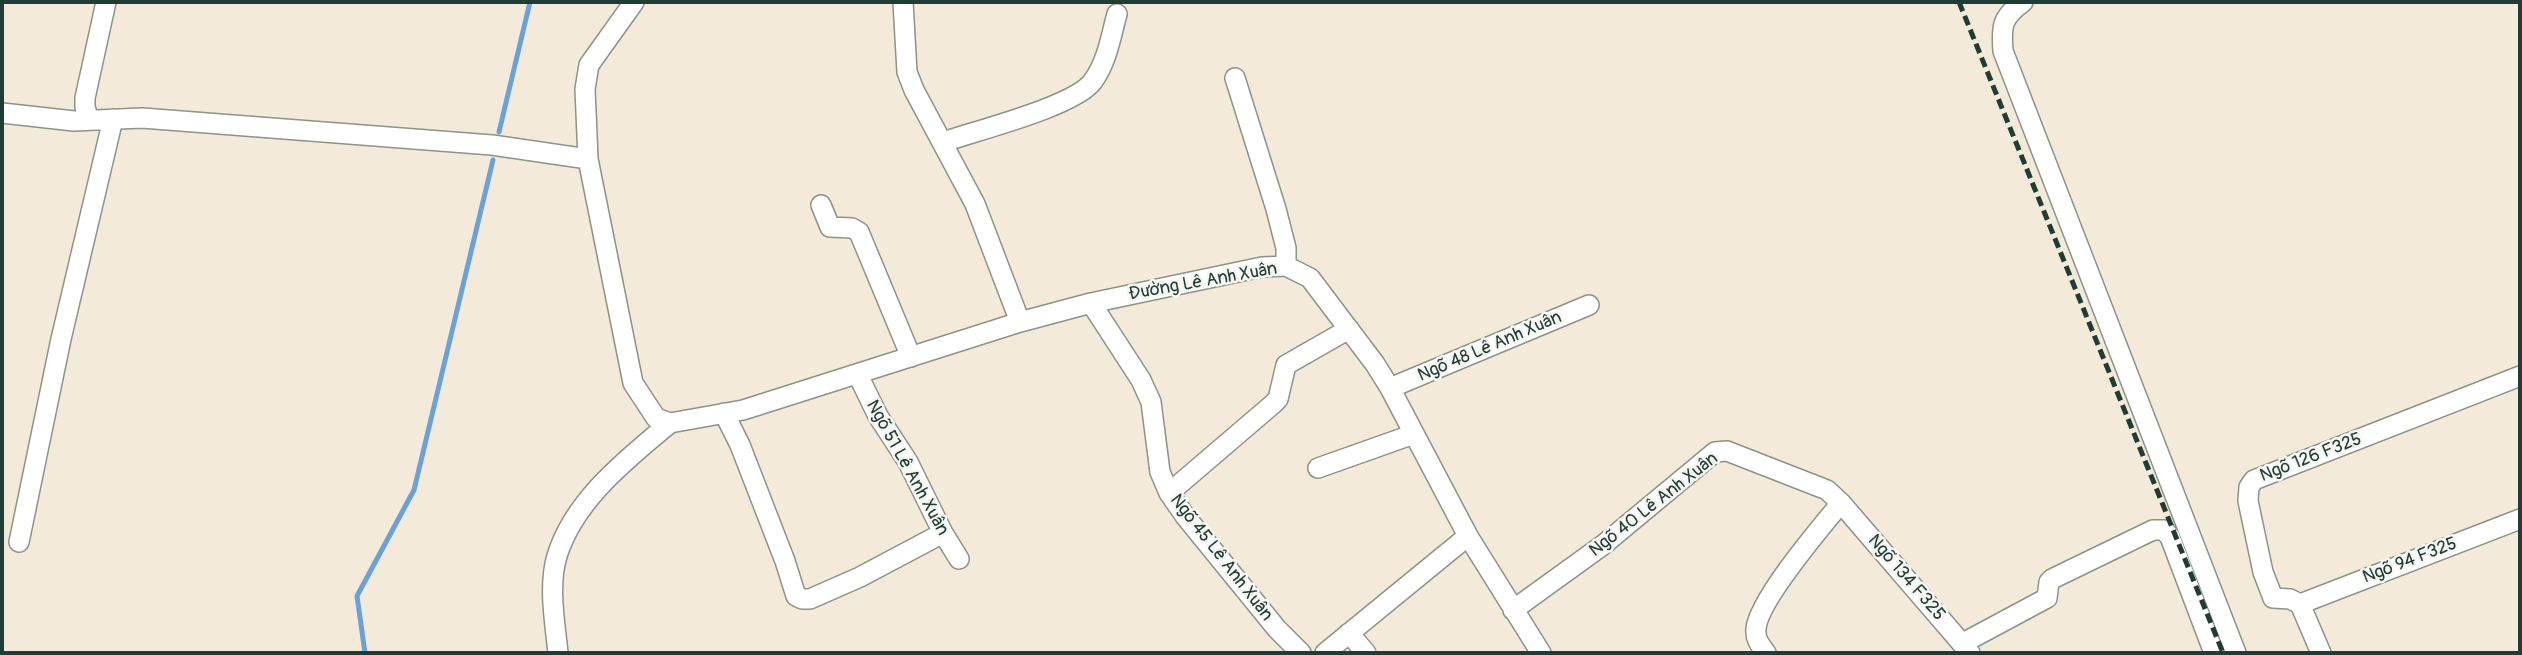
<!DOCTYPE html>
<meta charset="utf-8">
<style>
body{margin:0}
#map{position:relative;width:2522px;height:655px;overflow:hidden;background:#f4eada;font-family:Pangolin,sans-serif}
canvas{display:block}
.frame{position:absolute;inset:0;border:4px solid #1f3d34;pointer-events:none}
</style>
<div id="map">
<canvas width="2522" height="655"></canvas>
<div class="frame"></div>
</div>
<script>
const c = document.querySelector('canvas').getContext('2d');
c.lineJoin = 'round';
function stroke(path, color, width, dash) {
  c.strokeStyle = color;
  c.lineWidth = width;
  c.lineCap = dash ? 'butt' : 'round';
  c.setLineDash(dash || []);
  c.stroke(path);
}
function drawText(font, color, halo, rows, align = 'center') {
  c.font = font + ' Pangolin,sans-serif';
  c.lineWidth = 5;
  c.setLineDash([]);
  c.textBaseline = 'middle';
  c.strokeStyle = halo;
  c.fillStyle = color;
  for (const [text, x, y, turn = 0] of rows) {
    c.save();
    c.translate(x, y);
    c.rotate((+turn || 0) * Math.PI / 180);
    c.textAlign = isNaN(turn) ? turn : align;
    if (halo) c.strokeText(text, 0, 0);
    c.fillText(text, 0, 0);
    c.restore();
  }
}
const stream = new Path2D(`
 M 499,132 L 530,2
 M 365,653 L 357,596 L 414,490 L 493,160`);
const minor = new Path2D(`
 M 634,2 L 589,65 L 585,89 L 588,159 L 633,383 L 656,418 L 670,423 L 743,410 L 1020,322 L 1091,303 L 1262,267 L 1286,266 L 1310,278 L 1375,364 L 1390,388 L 1468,536 L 1541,653
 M 903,2 L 907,72 L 914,90 L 975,204 L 1020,322
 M 2023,2 C 2002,17 2001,26 2003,51 L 2236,653
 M 1235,78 L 1276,209 L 1286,248 L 1286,266
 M 2,113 L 74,121 L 142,118 L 492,145 L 588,159
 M 89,120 L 85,107 L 85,98 L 106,2
 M 943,142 C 975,131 1076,106 1093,81 C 1107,62 1111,36 1117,14
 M 821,205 L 830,227 L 852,228 L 859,232 L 911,357
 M 1091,303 L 1141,380 L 1151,402 L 1160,472 L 1169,493 L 1185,516 L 1277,629 L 1301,653
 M 858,375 L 878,416 L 908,462 L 943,533 L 959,559
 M 1390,388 L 1589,305
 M 724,413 L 740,445 L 785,561 L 796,596 L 802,599 L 810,599 L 860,577 L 943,533
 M 1318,468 L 1414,434
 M 1169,493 L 1273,404 L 1278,399 L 1286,365 L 1349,329
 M 19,542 L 61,339 L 113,119
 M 2300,604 L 2520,519
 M 1513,610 L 1603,545 L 1715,452 L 1727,451 L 1827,490 L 1841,503 L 1970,653
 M 1349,633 L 1366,653
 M 1963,643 L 2047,598 L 2049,582 L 2052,579 L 2153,530 L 2164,530 L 2170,537 L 2214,653
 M 558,653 C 555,623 548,586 557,556 C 574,500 627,459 670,423
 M 1325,653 L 1468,536
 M 1766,653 C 1760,645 1755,639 1756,629 C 1758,601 1821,527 1841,503
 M 2321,653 L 2300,604 L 2290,599 L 2273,598 L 2263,572 L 2248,501 L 2249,487 L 2254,480 L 2520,376`);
const rail = new Path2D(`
 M 1959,2 L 2223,653`);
const streetNames = [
 ["Đường Lê Anh Xuân",1203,282,-10],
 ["Ngõ 48 Lê Anh Xuân",1490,347,-23],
 ["Ngõ 126 F325",2311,458,-21],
 ["Ngõ 51 Lê Anh Xuân",907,468,61],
 ["Ngõ 40 Lê Anh Xuân",1654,505,-38],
 ["Ngõ 45 Lê Anh Xuân",1221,558,52],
 ["Ngõ 94 F325",2410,561,-21],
 ["Ngõ 134 F325",1906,578,49]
];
stroke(stream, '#69a2d8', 5);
stroke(minor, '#8a9487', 22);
stroke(minor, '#fff', 19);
stroke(rail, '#1f3d34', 5, [10, 5]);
drawText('18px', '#1f3d34', '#f6f6f2', streetNames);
</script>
